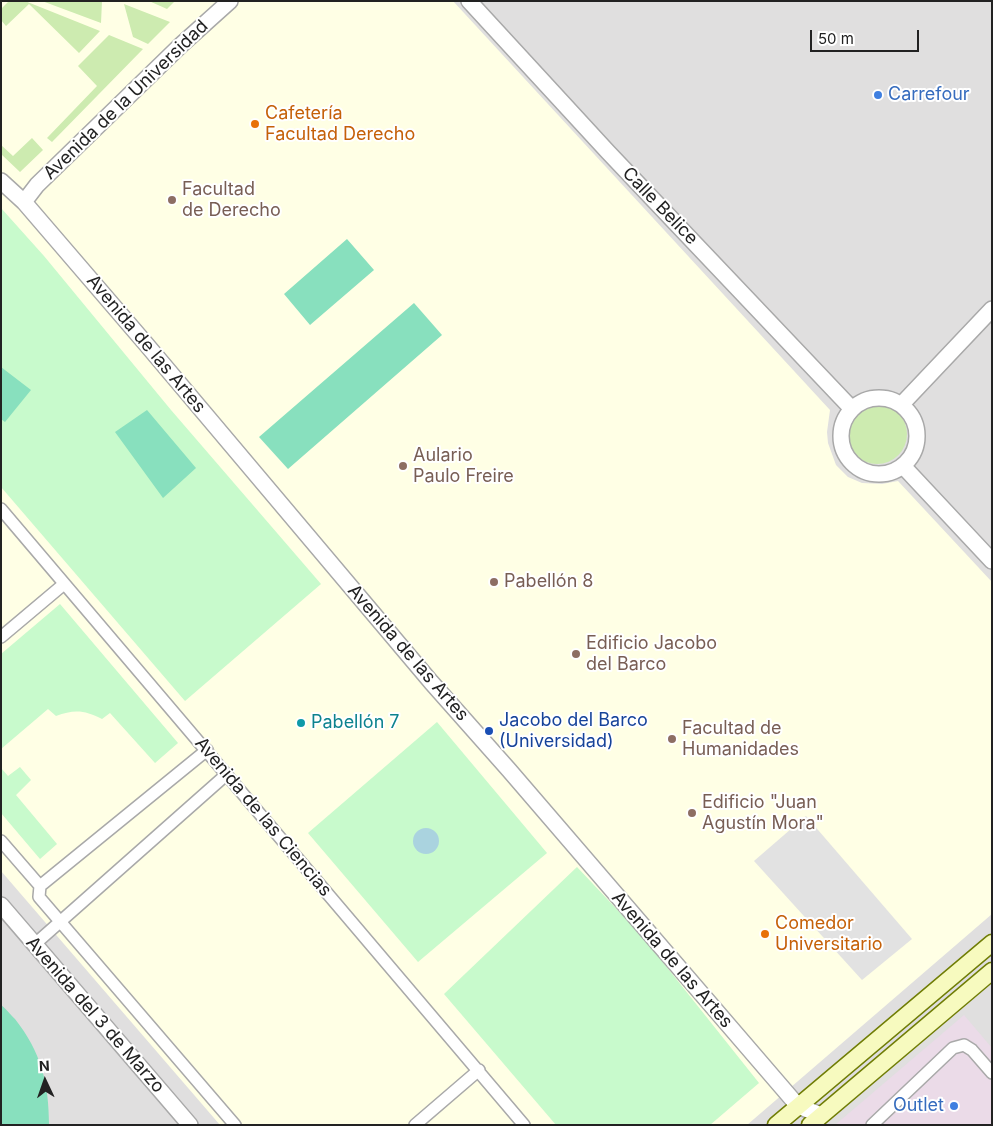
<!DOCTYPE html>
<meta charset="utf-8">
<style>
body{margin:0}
#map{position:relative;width:993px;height:1126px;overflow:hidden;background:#f2efe9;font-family:Inter,sans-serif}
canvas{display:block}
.frame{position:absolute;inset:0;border:2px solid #222;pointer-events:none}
.north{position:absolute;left:20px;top:1056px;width:50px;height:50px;-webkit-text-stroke:4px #fff;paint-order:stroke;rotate:357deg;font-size:14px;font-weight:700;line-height:20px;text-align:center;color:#222}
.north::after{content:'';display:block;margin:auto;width:18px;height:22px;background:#222;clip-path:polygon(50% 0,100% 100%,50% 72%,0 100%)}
.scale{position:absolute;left:810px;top:30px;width:109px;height:22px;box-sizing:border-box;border:2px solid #222;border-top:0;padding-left:6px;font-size:15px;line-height:18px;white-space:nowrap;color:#222;-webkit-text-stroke:4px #fff;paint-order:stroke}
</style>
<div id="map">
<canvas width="993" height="1126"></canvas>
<div class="frame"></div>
<div class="north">N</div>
<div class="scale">50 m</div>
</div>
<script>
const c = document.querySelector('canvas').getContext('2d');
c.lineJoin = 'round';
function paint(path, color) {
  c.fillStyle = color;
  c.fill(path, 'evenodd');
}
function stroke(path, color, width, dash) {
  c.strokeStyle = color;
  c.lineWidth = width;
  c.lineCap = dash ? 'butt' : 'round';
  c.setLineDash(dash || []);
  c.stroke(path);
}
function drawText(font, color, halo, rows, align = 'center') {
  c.font = font + ' Inter,sans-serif';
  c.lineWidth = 4;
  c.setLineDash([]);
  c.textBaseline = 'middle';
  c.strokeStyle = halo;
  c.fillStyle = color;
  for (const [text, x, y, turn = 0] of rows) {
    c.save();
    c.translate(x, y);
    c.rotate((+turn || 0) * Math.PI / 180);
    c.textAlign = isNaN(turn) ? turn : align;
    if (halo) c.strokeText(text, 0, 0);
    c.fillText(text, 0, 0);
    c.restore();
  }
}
const residential = new Path2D(`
 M 1,1 L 992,1 L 992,1125 L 1,1125 Z`);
const industrial = new Path2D(`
 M 964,1015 L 992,1048 L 992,1125 L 835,1125 Z`);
const education = new Path2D(`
 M 1,1 L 453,1 L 830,410 L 827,432 L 828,443 L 836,465 L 848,477 L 862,483 L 882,484 L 898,481 L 992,582 L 992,914 L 747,1125 L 220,1125 L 1,871 Z`);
const grass = new Path2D(`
 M 9,1 L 25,1 L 100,31 L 79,53 L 29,4 L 6,26 L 1,20 L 1,9 Z
 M 42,1 L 102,1 L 101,23 Z
 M 149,1 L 175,1 L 167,9 Z
 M 124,4 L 170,22 L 148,44 L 133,37 Z
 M 109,35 L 143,49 L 52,142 L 47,138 L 97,86 L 78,66 Z
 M 32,138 L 43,150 L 20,172 L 1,154 L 1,145 L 13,156 Z
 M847 434a30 30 0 1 1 60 0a30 30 0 1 1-60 0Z`);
const park = new Path2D(`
 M 1,208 L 44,256 L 171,410 L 321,584 L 185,701 L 1,487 Z
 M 60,604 L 178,743 L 155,763 L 110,713 L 102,719 C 85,710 74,709 56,716 L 48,709 L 1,749 L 1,654 Z
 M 437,722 L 547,853 L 418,962 L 308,833 Z
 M 20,767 L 31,780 L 16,795 L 57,844 L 40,859 L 1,813 L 1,768 L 8,776 Z
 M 577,867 L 642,936 L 759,1083 L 710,1125 L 556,1125 L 444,994 Z`);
const pitch = new Path2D(`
 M 347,239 L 374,270 L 310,325 L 284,294 Z
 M 414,303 L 442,335 L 288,469 L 259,437 Z
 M 1,367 L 31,390 L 5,422 L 1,419 Z
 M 147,410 L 196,468 L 163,498 L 115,432 Z
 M 1,1005 C 7,1010 10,1014 15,1019 C 41,1052 49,1083 49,1125 L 1,1125 Z`);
const parking = new Path2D(`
 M 806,816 L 912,939 L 862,980 L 754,861 Z`);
const water = new Path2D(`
 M413 841a13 13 0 1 1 26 0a13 13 0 1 1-26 0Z`);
const minor = new Path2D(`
 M 1,509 L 524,1125
 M 1,637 L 64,584
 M 1,841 L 40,886 L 207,750
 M 40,886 L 39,897 L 235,1125
 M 35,944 L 227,774
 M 415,1125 L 479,1070
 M 872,1125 L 953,1048 L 964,1045 L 972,1050 L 992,1073`);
const tertiary = new Path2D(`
 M 469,1 L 608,152 L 852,409
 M 1,181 L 24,202 L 146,344 L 431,682 L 509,770 L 798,1106 L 821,1115
 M 24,202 L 37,185 L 181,45 L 230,1
 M841 436a38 38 0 1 1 76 0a38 38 0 1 1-76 0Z
 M 901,405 L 992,309
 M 903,466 L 992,561
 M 1,905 L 190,1125`);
const secondary = new Path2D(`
 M 776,1125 L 992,943
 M 810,1125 L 992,971`);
const markers = [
 [878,95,5,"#3f7fe0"],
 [255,124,5,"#e8710a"],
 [172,200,5,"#8d6e63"],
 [403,466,5,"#8d6e63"],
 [494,582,5,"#8d6e63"],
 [576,654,5,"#8d6e63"],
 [301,723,5,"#0f9aa8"],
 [489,731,5,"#1a4fb4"],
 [672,739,5,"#8d6e63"],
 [692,813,5,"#8d6e63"],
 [765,934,5,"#e8710a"],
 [954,1106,5,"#3f7fe0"]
];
const shopNames = [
 ["Carrefour",888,95],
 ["Outlet",944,1106,"right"]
];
const streetNames = [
 ["Avenida de la Universidad",126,100,-44],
 ["Calle Belice",660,206,46],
 ["Avenida de las Artes",146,344,50],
 ["Avenida de las Artes",408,653,49],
 ["Avenida de las Ciencias",263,817,50],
 ["Avenida de las Artes",672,960,49],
 ["Avenida del 3 de Marzo",95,1015,49]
];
const foodNames = [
 ["Cafetería",265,114],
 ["Facultad Derecho",265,135],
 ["Comedor",775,924],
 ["Universitario",775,945]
];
const educationNames = [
 ["Facultad",182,190],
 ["de Derecho",182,211],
 ["Aulario",413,456],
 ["Paulo Freire",413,477],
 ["Pabellón 8",504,582],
 ["Edificio Jacobo",586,644],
 ["del Barco",586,665],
 ["Facultad de",682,729],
 ["Humanidades",682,750],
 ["Edificio \"Juan",702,803],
 ["Agustín Mora\"",702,824]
];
const transitNames = [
 ["Jacobo del Barco",499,721],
 ["(Universidad)",499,742]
];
const cultureNames = [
 ["Pabellón 7",311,723]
];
paint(residential, '#e0dfdf');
paint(industrial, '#ebdbe8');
paint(education, '#ffffe5');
paint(grass, '#cdebb0');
paint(park, '#c8facc');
paint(pitch, '#88e0be');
paint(parking, '#e2e2e2');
paint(water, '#aad3df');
stroke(minor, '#a9a9a9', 14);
stroke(tertiary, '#a9a9a9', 18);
stroke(secondary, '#707d05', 19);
stroke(minor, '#fff', 11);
stroke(tertiary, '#fff', 15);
stroke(secondary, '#f7fabf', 16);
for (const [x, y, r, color] of markers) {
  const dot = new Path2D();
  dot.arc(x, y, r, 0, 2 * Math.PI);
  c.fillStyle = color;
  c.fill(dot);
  stroke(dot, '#fff', 2);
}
drawText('18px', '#366cbe', '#fff', shopNames, 'left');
drawText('18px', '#222', '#fff', streetNames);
drawText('18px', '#c56008', '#fff', foodNames, 'left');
drawText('18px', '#785e54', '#fff', educationNames, 'left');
drawText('18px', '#164399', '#fff', transitNames, 'left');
drawText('18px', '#0d838f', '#fff', cultureNames, 'left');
</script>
